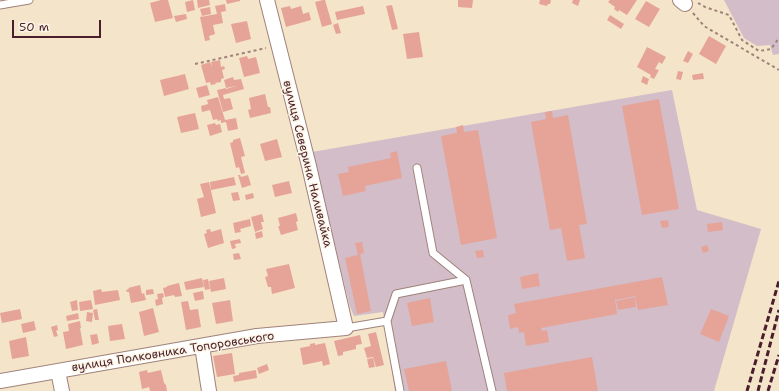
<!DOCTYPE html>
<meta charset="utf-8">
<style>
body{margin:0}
#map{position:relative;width:779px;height:391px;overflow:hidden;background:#f4e4c9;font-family:"Shantell Sans",sans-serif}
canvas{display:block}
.scale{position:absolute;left:12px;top:20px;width:89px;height:18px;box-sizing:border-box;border:2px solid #4a1f2b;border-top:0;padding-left:5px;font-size:12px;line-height:14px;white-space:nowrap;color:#4a1f2b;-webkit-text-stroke:3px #fcf5e5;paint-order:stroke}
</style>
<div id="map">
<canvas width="779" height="391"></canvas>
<div class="scale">50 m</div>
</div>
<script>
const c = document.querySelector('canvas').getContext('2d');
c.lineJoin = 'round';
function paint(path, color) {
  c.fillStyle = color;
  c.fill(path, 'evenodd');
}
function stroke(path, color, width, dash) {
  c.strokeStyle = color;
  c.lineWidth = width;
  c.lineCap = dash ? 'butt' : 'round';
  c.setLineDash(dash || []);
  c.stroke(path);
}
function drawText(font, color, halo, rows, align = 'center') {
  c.font = font + ' "Shantell Sans",sans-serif';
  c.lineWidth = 3;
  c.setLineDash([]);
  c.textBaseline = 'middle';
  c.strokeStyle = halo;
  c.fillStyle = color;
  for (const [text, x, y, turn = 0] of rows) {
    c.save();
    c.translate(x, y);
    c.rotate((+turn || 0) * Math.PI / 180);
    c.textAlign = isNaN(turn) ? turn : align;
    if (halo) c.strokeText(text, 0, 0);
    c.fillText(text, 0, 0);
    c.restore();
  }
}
const industrial = new Path2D(`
 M 724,0 L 779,0 L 779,54 L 773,55 L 770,45 L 757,46 L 744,38 Z
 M 672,90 L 697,210 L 761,229 L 714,391 L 395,391 L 383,312 L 354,316 L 350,307 L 312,152 Z`);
const building = new Path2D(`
 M 161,0 L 168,0 L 173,18 L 155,22 L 150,3 Z
 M 193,0 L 195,10 L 187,12 L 185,2 Z
 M 197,0 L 209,0 L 210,5 L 198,8 Z
 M 226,0 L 240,0 L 240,1 L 227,4 Z
 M 323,0 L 325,0 L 332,24 L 322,27 L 315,2 Z
 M 458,0 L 473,0 L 472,8 L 458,7 Z
 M 540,0 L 551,0 L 550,4 L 548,4 L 547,6 L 539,4 Z
 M 573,0 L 580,0 L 578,6 L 572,3 Z
 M 610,0 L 637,0 L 627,15 L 619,10 L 618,12 L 614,9 L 615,7 L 608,2 Z
 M 646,1 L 660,9 L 649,27 L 635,19 Z
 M 225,4 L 226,11 L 221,12 L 223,23 L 213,25 L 215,34 L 209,36 L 210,40 L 205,41 L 200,17 L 217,14 L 215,6 Z
 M 392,5 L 398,29 L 392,30 L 386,6 Z
 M 290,6 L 291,9 L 301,6 L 303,14 L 309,12 L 311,20 L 286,27 L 281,8 Z
 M 363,6 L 365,14 L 337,20 L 335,12 Z
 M 210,7 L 211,14 L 202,16 L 200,9 Z
 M 186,14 L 187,19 L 176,22 L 174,16 Z
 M 610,15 L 624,24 L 621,29 L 607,20 Z
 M 247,21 L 251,39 L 236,43 L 231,24 Z
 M 338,23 L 341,33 L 336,34 L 333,25 Z
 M 419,32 L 423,57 L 407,59 L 403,34 Z
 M 709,36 L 726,46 L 716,64 L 699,54 Z
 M 647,47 L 666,57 L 662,64 L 659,62 L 655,69 L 659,70 L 654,79 L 650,77 L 651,75 L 637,67 Z
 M 688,51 L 693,54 L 688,63 L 683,61 Z
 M 247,56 L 248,59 L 256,57 L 260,73 L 244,77 L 239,58 Z
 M 220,60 L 221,67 L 224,66 L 225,69 L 222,70 L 224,78 L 221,79 L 221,82 L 215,83 L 216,84 L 211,85 L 210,82 L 206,83 L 201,65 L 210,62 L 212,67 L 211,62 Z
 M 678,71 L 683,72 L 681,80 L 676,79 Z
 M 703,73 L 704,79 L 693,80 L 692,75 Z
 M 185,74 L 189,89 L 164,96 L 160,80 Z
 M 643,76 L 649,79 L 647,85 L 641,82 Z
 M 233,77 L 234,80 L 241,79 L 244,89 L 223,95 L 224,99 L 230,98 L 233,109 L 223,112 L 217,90 L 226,88 L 226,89 L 236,86 L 226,88 L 224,80 Z
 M 207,85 L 210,95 L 199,98 L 196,88 Z
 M 265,94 L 268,107 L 270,107 L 271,113 L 250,118 L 248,110 L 251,109 L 249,98 Z
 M 218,97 L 225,120 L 236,118 L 238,129 L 228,131 L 226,122 L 221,123 L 221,120 L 218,121 L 217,119 L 213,120 L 210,110 L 202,112 L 201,106 L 208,104 L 207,100 Z
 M 659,99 L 679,209 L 642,215 L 622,106 Z
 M 552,111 L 553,118 L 568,115 L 587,224 L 579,225 L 585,258 L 567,261 L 561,228 L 550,230 L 531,122 L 546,119 L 545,112 Z
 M 195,113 L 199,129 L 181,133 L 177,117 Z
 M 215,123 L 216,125 L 220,124 L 222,132 L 210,136 L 207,125 Z
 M 463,125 L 464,132 L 478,130 L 497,238 L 461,245 L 441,136 L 457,133 L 456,127 Z
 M 240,138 L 245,156 L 241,157 L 245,173 L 241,174 L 239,167 L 236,168 L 230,143 L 233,142 L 233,140 Z
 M 277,139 L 282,157 L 265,161 L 260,144 Z
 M 397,151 L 402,178 L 365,186 L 366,191 L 343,196 L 338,174 L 349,172 L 348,167 L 391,158 L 390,153 Z
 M 238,175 L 240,175 L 241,177 L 248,175 L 251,185 L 242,188 Z
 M 234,177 L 236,185 L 211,190 L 210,182 Z
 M 289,181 L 292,193 L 275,197 L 272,185 Z
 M 209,182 L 216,213 L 201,217 L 197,199 L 204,197 L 200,184 Z
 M 238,192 L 240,200 L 233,201 L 231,193 Z
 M 253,193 L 254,198 L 246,200 L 245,195 Z
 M 296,213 L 298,221 L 296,222 L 298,230 L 281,235 L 278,226 L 280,226 L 278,218 Z
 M 262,214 L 264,222 L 261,222 L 263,229 L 255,232 L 251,217 Z
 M 250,219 L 251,226 L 240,229 L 241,232 L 235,233 L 233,223 Z
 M 668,220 L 669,227 L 662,228 L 660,221 Z
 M 722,222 L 723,230 L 708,232 L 707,224 Z
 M 210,229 L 211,232 L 221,229 L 224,243 L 208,248 L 204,234 L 207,233 L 206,230 Z
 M 262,231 L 263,237 L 256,239 L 255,233 Z
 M 240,239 L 241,243 L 235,244 L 236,248 L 232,249 L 230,241 Z
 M 362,242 L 364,253 L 360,254 L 371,311 L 357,314 L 345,258 L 358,255 L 355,243 Z
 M 707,245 L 709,251 L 703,253 L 701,247 Z
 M 483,250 L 484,257 L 477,258 L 475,251 Z
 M 239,253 L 241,259 L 234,260 L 233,254 Z
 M 289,264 L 295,288 L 272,294 L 271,287 L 268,287 L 265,277 L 268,276 L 266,269 Z
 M 538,273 L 540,286 L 522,289 L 520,277 Z
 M 662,277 L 668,305 L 638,310 L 635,296 L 616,300 L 615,298 L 617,314 L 541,328 L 542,331 L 547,330 L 549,342 L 526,346 L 524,332 L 519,333 L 518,327 L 510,329 L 508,315 L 516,313 L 514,304 Z
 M 202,278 L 204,287 L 186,290 L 184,282 Z
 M 224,278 L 226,289 L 211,292 L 209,281 Z
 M 208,279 L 210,289 L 205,290 L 203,280 Z
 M 179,283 L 182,296 L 175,297 L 174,295 L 165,297 L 163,288 L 167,287 L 167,286 Z
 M 140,285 L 142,294 L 144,293 L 146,300 L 131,303 L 129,292 L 127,292 L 126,290 L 129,289 L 128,288 Z
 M 101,289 L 102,292 L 118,290 L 120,300 L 95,305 L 93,291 Z
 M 153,289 L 154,294 L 146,295 L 146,290 Z
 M 203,291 L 204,299 L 195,301 L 193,293 Z
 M 163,293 L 164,297 L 162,298 L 163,304 L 156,306 L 155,300 L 158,299 L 157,294 Z
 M 635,297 L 636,307 L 618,310 L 616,301 Z
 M 430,298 L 434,322 L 412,326 L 407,303 Z
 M 77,300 L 78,310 L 72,311 L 70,302 Z
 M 91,300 L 93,309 L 80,311 L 79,302 Z
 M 230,300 L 233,321 L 216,324 L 212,303 Z
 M 188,301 L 190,310 L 198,309 L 201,327 L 186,330 L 181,302 Z
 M 153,308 L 159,332 L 144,336 L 139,312 Z
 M 20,309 L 22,319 L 2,323 L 0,313 Z
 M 97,309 L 99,320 L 95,320 L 93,310 Z
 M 711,309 L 729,316 L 719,342 L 700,334 Z
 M 87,312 L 93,313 L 92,322 L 86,321 Z
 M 78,313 L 79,319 L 67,321 L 66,316 Z
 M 34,321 L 36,330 L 23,333 L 21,324 Z
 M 80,321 L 81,328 L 80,328 L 83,345 L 66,349 L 63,332 L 69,331 L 68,324 Z
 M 122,324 L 125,339 L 110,341 L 108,326 Z
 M 57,325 L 58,330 L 56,331 L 58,336 L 54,337 L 51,327 Z
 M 376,332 L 384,365 L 376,367 L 373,357 L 367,358 L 364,348 L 371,346 L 368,334 Z
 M 97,334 L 99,343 L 92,345 L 90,335 Z
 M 360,335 L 362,344 L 356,345 L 356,349 L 343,352 L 343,355 L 338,356 L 334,341 Z
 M 26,337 L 29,356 L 12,359 L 9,341 Z
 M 315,343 L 315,345 L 325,343 L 330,364 L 323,366 L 322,361 L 303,365 L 300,348 L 310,346 L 310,344 Z
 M 232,353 L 235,374 L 217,377 L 213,356 Z
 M 592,357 L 598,391 L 507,391 L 504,373 Z
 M 373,358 L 375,367 L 369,368 L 367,359 Z
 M 446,361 L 452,391 L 409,391 L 404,369 Z
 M 267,364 L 269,370 L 259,374 L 257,368 Z
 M 147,370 L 148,373 L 161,370 L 164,383 L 166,385 L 167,391 L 150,391 L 149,387 L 142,389 L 139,372 Z
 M 256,370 L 257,378 L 234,382 L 233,376 L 239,375 L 239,373 Z`);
const path = new Path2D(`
 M 698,3 L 705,7 L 729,15 L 742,40 L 759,51 L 771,49 L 779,38
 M 693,13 L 704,26 L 779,70
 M 195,64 L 266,48`);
const lane = new Path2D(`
 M 0,5 L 29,0
 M 417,168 L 433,253 L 466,280 L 492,391
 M 387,321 L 400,391
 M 346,328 L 387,321 L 396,294 L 466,280`);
const street = new Path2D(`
 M 680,0 L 685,4
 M 202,346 L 209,391
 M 58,371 L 62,391
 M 0,381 L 257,336 L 346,328 L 309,166 L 267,0`);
const rail = new Path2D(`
 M 747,391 L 779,281
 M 758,391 L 779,310
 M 768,391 L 779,355`);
const streetNames = [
 ["вулиця Северина Наливайка",307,164,76],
 ["вулиця Полковника Топоровського",173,352,-9]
];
paint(industrial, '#d2bdc8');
paint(building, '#e6a499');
stroke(lane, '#9f827a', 9);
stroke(street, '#9f827a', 16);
stroke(path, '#9f827a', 2, [3, 3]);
stroke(lane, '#fff', 7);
stroke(street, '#fff', 14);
stroke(rail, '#4a1f2b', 3, [6, 3]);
drawText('12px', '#4a1f2b', '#fcf5e5', streetNames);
</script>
